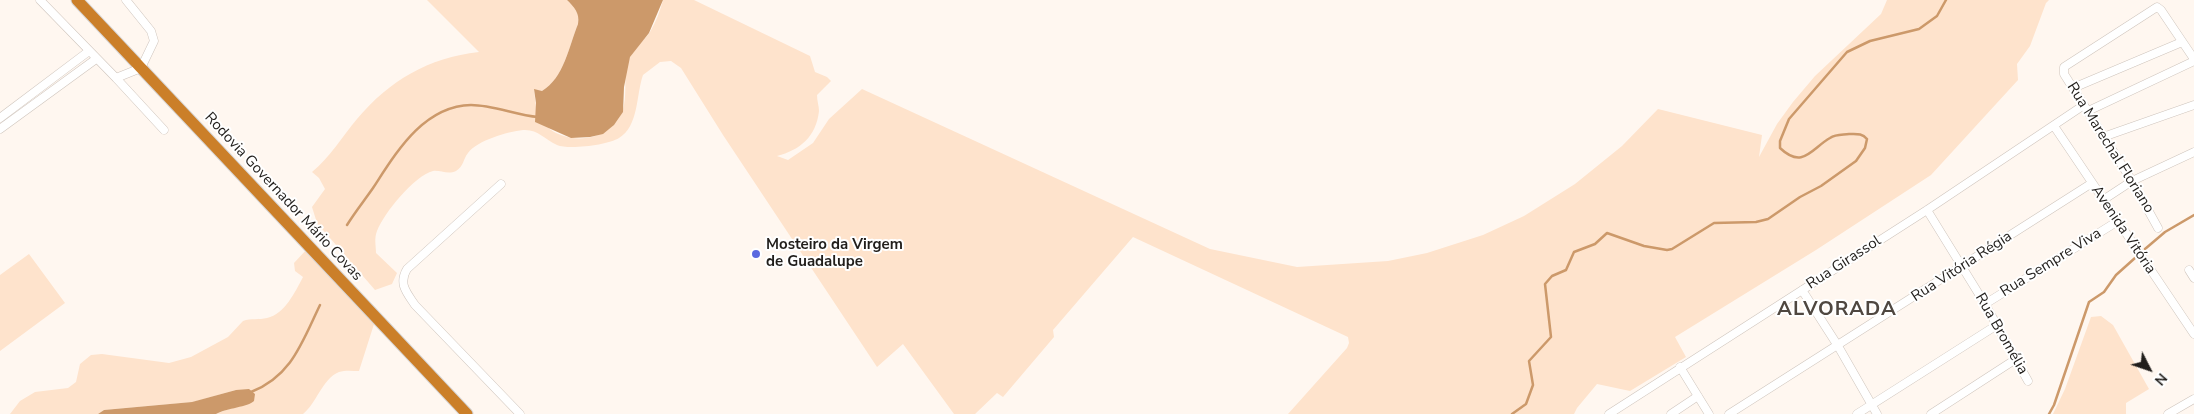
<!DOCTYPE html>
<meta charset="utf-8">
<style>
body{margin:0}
#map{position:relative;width:2194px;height:414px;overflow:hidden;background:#fff7f0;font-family:"Nunito Sans",sans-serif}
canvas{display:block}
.north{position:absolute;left:2124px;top:344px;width:50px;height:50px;-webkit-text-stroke:4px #fff;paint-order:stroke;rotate:131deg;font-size:14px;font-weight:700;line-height:20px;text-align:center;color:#211e1b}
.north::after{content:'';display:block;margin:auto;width:18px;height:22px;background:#211e1b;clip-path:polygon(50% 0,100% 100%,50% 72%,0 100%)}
</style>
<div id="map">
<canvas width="2194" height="414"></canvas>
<div class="north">N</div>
</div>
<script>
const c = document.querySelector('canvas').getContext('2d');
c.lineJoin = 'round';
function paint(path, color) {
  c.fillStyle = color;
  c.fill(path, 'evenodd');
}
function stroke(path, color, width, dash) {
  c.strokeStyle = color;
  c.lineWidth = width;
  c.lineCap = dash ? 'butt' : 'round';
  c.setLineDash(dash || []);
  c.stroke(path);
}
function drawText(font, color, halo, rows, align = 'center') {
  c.font = font + ' "Nunito Sans",sans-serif';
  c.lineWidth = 4;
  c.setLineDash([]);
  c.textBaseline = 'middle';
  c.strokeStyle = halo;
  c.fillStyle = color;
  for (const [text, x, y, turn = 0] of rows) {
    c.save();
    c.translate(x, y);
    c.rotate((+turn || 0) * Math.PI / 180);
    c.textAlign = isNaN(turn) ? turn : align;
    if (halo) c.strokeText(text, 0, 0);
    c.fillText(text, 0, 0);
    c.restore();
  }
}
const green = new Path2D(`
 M 427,0 L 567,0 C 574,7 580,13 578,24 C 569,46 564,78 542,91 L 534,90 L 537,115 C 542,121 549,130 556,133 C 582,146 618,135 624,105 C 627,91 623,74 629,59 C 633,48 644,41 650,32 C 656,22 660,11 663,0 L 694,0 L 810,56 L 815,72 L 827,77 L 831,81 L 817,95 C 817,101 819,106 819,111 C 816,137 800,150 777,156 L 788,160 L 813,143 L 829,119 L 862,89 L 1210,249 L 1297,267 L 1388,261 L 1427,253 L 1483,235 L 1524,216 L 1575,184 L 1622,146 L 1658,109 L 1762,135 L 1759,157 L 1777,124 L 1793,102 L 1815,76 L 1881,14 L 1887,0 L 2049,0 L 2046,3 L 2030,46 L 2017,64 L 2018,80 L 1931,175 L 1816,250 L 1675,337 L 1686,357 L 1630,391 L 1597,384 L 1577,408 L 1574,414 L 1288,414 L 1347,348 L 1349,343 L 1348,337 L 1133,237 L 1053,330 L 1054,337 L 1003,397 L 997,393 L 975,414 L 954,414 L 903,344 L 877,367 L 723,135 L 681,68 L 671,61 L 660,62 L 643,75 C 636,95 639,126 619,138 C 608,145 569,150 557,145 C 544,139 538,129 523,130 C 507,132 478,140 468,153 C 463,159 464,166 456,171 C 448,175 440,170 433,171 C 414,176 384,213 377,231 C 374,238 376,246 376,253 L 397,273 L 392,284 L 375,290 L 317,223 L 312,207 L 325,189 L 319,178 L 312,172 C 330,157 342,137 357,119 C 390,80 428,58 479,52 Z
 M 307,249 L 375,321 L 359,371 C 353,371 345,370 339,372 C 322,379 317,403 303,414 L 216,414 L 233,407 L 236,390 L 193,402 L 104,410 L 98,414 L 10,414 L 20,401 L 35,392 L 68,388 L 76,382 L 80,364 L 91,355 L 102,354 L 169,363 L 191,357 L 228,337 L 243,321 C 251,318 259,320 267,318 C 285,314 295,292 303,277 L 295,271 L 294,263 Z
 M 29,254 L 65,303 L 0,351 L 0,275 Z
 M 2101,316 L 2113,325 L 2149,389 L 2126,403 L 2126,414 L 2053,414 L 2065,389 L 2091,317 Z`);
const water = new Path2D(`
 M 567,0 L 663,0 L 649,33 L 630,57 L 624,87 L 623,112 L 614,125 L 603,134 L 590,137 L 571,138 L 535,122 L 536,103 L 534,89 L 542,91 C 564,78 569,46 578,24 C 580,13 574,7 567,0 Z
 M 249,389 L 255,394 L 254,401 C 248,407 227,408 216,414 L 98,414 L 104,410 L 192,402 L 236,390 Z`);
const stream = new Path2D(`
 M 347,225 C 355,212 364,201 373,188 C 396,153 423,106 471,105 C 493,105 516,115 538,117
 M 2145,249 L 2165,232 L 2194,215
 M 251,392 C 292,376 302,342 320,305
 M 1512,414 L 1526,404 L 1533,385 L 1529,361 L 1551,337 L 1545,284 L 1552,276 L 1566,270 L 1574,252 L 1595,244 L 1607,233 L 1644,246 L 1667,250 L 1672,249 L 1714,223 L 1756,222 L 1768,219 L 1800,197 L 1821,186 L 1856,161 L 1865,148 L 1867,139 C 1862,133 1857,134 1849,134 C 1843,135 1836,134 1830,138 C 1812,148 1803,170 1780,148 L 1780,141 L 1789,119 L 1847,52 L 1870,41 L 1919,29 L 1937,16 L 1946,0
 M 2049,414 L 2054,405 L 2089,302 L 2104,292 L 2116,275 L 2135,258`);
const minor = new Path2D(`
 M 40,0 L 116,78 L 164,130
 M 116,78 L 141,68 L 154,41 L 151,31 L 126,0
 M 2073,88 L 2182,42
 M 2088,111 L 2194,61
 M 0,118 L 89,51
 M 2054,126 L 2194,334
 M 0,129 L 96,59
 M 2103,137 L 2194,105
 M 501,184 L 407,269 C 398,284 407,293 415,305 L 520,414
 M 2103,200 L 2132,181 L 2194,152
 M 1927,210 L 1985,304 L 2028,381
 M 2158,228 L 2132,181 L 2064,74 L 2064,67 L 2157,7 L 2161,10 L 2194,59
 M 2189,270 L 2194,278
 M 1802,290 L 1838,346 L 1877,414
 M 1985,304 L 2118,221
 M 1680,367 L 1709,414
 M 1609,414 L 1927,210 L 2084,105
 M 1671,414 L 1698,396
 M 1729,414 L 2092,183
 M 1857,414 L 1997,325
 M 1931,414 L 2016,359
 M 2168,414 L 2194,399`);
const highway = new Path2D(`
 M 77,0 L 467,414`);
const markers = [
 [756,254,5,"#5a69e0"]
];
const streetNames = [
 ["Rua Marechal Floriano",2110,148,58],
 ["Rodovia Governador Mário Covas",283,197,47],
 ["Avenida Vitória",2123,230,56],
 ["Rua Girassol",1844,263,-33],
 ["Rua Sempre Viva",2051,263,-32],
 ["Rua Vitória Régia",1962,267,-33],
 ["Rua Bromélia",2001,334,60]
];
const poiNames = [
 ["Mosteiro da Virgem",766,245],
 ["de Guadalupe",766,262]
];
const districtNames = [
 ["ALVORADA",1837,310]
];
paint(green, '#fee3cc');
paint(water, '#cc996a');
stroke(stream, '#cc996a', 2.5);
stroke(minor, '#cec4bc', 9);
stroke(highway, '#d7d6d6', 13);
stroke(minor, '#fff', 8);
stroke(highway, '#cb7f29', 11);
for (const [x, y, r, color] of markers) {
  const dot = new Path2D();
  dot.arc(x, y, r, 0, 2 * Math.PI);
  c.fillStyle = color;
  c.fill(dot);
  stroke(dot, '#fff', 2);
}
drawText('15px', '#211e1b', '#fff', streetNames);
drawText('bold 15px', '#211e1b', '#fff', poiNames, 'left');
c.letterSpacing = '1px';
drawText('bold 20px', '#4f4740', '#fff', districtNames);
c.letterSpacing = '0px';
</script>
